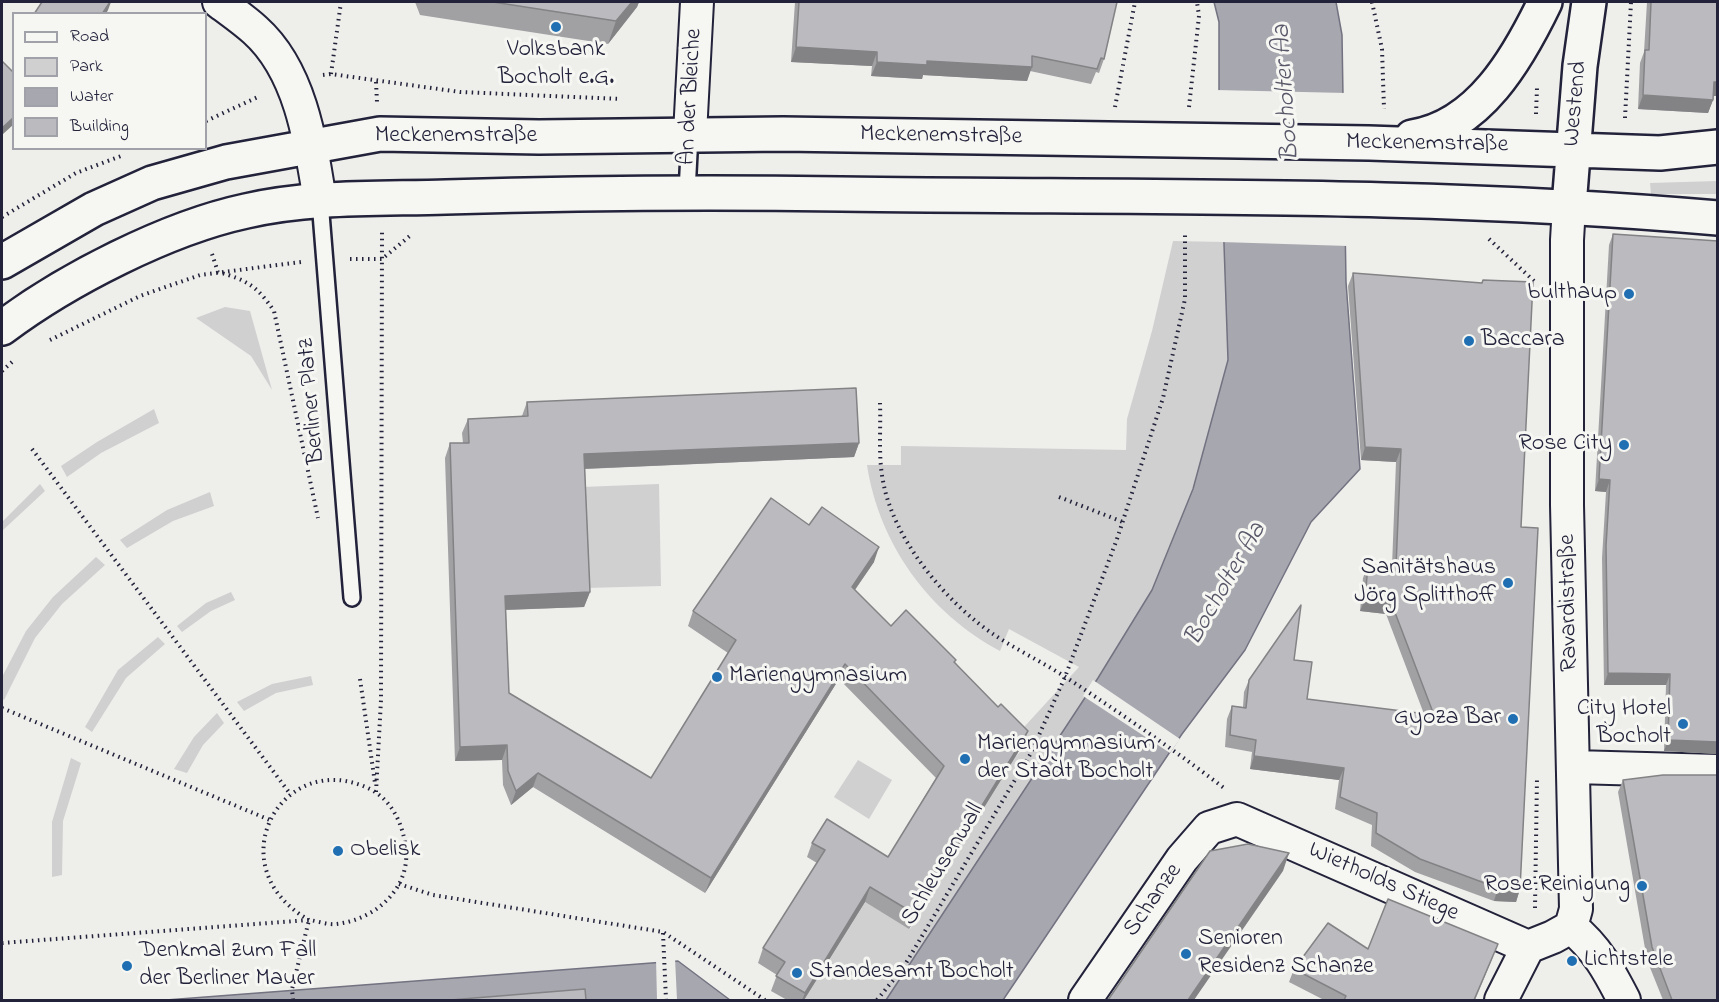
<!DOCTYPE html>
<meta charset="utf-8">
<style>
body{margin:0}
#map{position:relative;width:1719px;height:1002px;overflow:hidden;background:#eeeeeb;font-family:"Indie Flower",sans-serif}
canvas{display:block}
.frame{position:absolute;inset:0;border:3px solid #22223b;pointer-events:none}
.legend{position:absolute;left:12px;top:12px;width:195px;height:138px;box-sizing:border-box;background:#f6f6f2;border:2px solid #a1a1a9;margin:0;padding:8px 10px;list-style:none;font-size:18px;color:#22223b}
.legend li{display:flex;align-items:center;gap:12px;height:30px}
.legend b{width:30px;border:2px solid #a1a1a9}
</style>
<div id="map">
<canvas width="1719" height="1002"></canvas>
<div class="frame"></div>
<ul class="legend">
<li><b style="height:8px;background:#f6f6f2"></b>Road</li>
<li><b style="height:16px;background:#d0d0d1"></b>Park</li>
<li><b style="height:16px;background:#a7a7af"></b>Water</li>
<li><b style="height:16px;background:#bbbbbf"></b>Building</li>
</ul>
</div>
<script>
const c = document.querySelector('canvas').getContext('2d');
c.lineJoin = 'round';
function paint(path, color) {
  c.fillStyle = color;
  c.fill(path, 'evenodd');
}
function stroke(path, color, width, dash) {
  c.strokeStyle = color;
  c.lineWidth = width;
  c.lineCap = dash ? 'butt' : 'round';
  c.setLineDash(dash || []);
  c.stroke(path);
}
function drawText(font, color, halo, rows, align = 'center') {
  c.font = font + ' "Indie Flower",sans-serif';
  c.lineWidth = 6;
  c.setLineDash([]);
  c.textBaseline = 'middle';
  c.strokeStyle = halo;
  c.fillStyle = color;
  for (const [text, x, y, turn = 0] of rows) {
    c.save();
    c.translate(x, y);
    c.rotate((+turn || 0) * Math.PI / 180);
    c.textAlign = isNaN(turn) ? turn : align;
    if (halo) c.strokeText(text, 0, 0);
    c.fillText(text, 0, 0);
    c.restore();
  }
}
const green = new Path2D(`
 M 1717,181 L 1717,194 L 1651,194 L 1650,183 Z
 M 1173,241 L 1224,242 L 1228,361 L 1193,489 L 1152,590 L 1098,678 L 886,1000 L 804,1000 L 865,902 L 910,929 L 1005,773 L 1002,770 L 1024,748 L 1014,738 L 1079,667 L 1009,629 L 1000,651 C 929,613 879,544 867,465 L 901,465 L 901,446 L 1126,450 L 1127,419 L 1152,331 Z
 M 225,307 L 250,311 L 272,390 L 251,356 L 196,318 Z
 M 154,409 L 159,423 L 101,453 L 67,477 L 61,466 L 97,442 Z
 M 40,484 L 45,491 L 2,531 L 2,522 Z
 M 659,484 L 661,586 L 585,588 L 582,487 Z
 M 210,492 L 214,506 L 173,521 L 127,548 L 120,540 L 167,510 Z
 M 96,557 L 105,565 L 62,604 L 35,638 L 4,700 L 2,699 L 2,677 L 26,631 L 53,597 Z
 M 231,592 L 235,600 L 211,611 L 182,632 L 177,626 L 206,603 Z
 M 158,637 L 165,644 L 126,678 L 92,732 L 85,727 L 118,670 Z
 M 311,676 L 313,685 L 276,693 L 244,711 L 237,702 L 272,684 Z
 M 217,713 L 224,723 L 203,745 L 187,773 L 174,769 L 194,737 Z
 M 71,758 L 81,763 L 63,821 L 62,875 L 52,877 L 52,822 Z
 M 858,760 L 892,780 L 869,819 L 834,797 Z`);
const water = new Path2D(`
 M 1214,2 L 1336,2 L 1342,35 L 1346,282 L 1360,469 L 1311,522 L 1245,650 L 1182,734 L 1003,1000 L 886,1000 L 1098,678 L 1152,590 L 1193,489 L 1228,360 L 1219,99 L 1219,22 Z
 M 678,961 L 730,1000 L 166,1000 Z`);
const pier = new Path2D(`
 M 1216,90 L 1346,93 L 1348,246 L 1221,242 Z
 M 1093,680 L 1180,739 L 1170,753 L 1083,696 Z
 M 675,958 L 677,1000 L 657,1000 L 656,959 Z`);
const path = new Path2D(`
 M 1372,2 L 1382,49 L 1384,109
 M 331,74 L 341,2
 M 323,75 L 331,74 L 460,92 L 620,99
 M 376,82 L 377,102
 M 1115,107 L 1135,2
 M 1189,107 L 1199,16 L 1197,2
 M 1536,114 L 1537,88
 M 1625,118 L 1631,2
 M 206,121 L 260,96
 M 2,217 L 76,173 L 121,156
 M 1489,239 L 1534,281
 M 212,254 L 218,272 C 247,280 257,286 274,311 L 318,518
 M 350,259 L 382,259 L 411,235
 M 50,340 L 140,296 L 200,275 L 301,262
 M 2,371 L 12,362
 M 880,403 C 881,428 878,456 883,481 C 893,539 947,604 996,636 C 1019,651 1044,663 1067,678 C 1120,713 1173,749 1224,788
 M 32,449 L 291,795
 M 1059,497 L 1123,522
 M 360,679 L 375,783
 M 2,708 L 270,820
 M 376,792 L 381,700 L 382,232
 M 399,884 L 433,895 L 663,932 L 765,1000
 M 1535,908 L 1537,777
 M 663,933 L 666,1000
 M 2,943 L 309,920 C 318,921 328,925 336,924 C 374,920 410,890 406,849 C 403,825 393,801 370,789 C 282,746 215,867 309,920
 M 293,1000 L 292,989 L 309,920
 M 877,1000 L 903,968 L 1031,753 L 1065,677 L 1117,539 L 1163,398 L 1185,299 L 1185,233`);
const lane = new Path2D(`
 M 687,192 L 690,134
 M 320,201 L 352,598`);
const street = new Path2D(`
 M 219,2 C 231,11 244,20 255,30 C 301,71 311,144 320,201
 M 690,134 L 697,2
 M 1574,767 L 1718,771
 M 1571,927 C 1597,948 1609,971 1624,1000
 M 1085,1000 L 1182,859 L 1209,828 L 1237,819 L 1528,947
 M 1501,1000 L 1528,947 L 1553,937 L 1571,927 L 1576,909 L 1567,505 L 1567,240 L 1569,206`);
const secondary = new Path2D(`
 M 1412,137 C 1479,127 1518,58 1545,2
 M 1569,206 L 1580,66 L 1589,2
 M 2,262 L 94,209 L 152,183 L 226,162 L 380,134 L 539,137 L 783,134 L 1369,143 L 1660,153 L 1718,147
 M 2,328 C 66,280 167,228 246,211 C 311,196 380,199 446,197 C 578,193 709,192 841,194 C 1133,198 1427,192 1718,218`);
const wall = new Path2D(`
 M 415,2 L 639,2 L 637,7 L 608,44 L 420,15 Z
 M 795,2 L 1117,2 L 1104,59 L 1099,73 L 1096,72 L 1091,84 L 1030,71 L 1027,81 L 923,75 L 922,79 L 871,76 L 872,66 L 791,62 Z
 M 1647,2 L 1718,2 L 1713,100 L 1708,113 L 1638,109 L 1640,63 L 1644,52 Z
 M 1613,234 L 1718,241 L 1718,754 L 1664,751 L 1666,685 L 1604,685 L 1602,558 L 1606,492 L 1595,491 L 1609,245 Z
 M 1353,273 L 1482,283 L 1483,280 L 1521,527 L 1520,889 L 1516,902 L 1494,901 L 1415,872 L 1371,846 L 1372,825 L 1335,809 L 1339,780 L 1250,769 L 1252,752 L 1225,747 L 1227,719 L 1232,706 L 1243,707 L 1244,692 L 1249,680 L 1294,660 L 1307,699 L 1424,714 L 1386,614 L 1360,611 L 1363,578 L 1368,565 L 1392,566 L 1396,462 L 1361,460 L 1348,286 Z
 M 527,402 L 859,443 L 854,457 L 585,469 L 590,592 L 584,607 L 506,610 L 509,693 L 651,778 L 728,653 L 688,626 L 693,611 L 809,525 L 874,562 L 855,590 L 891,626 L 955,662 L 1022,746 L 909,929 L 865,902 L 804,1000 L 787,1000 L 771,991 L 777,975 L 758,963 L 763,948 L 817,863 L 807,857 L 812,843 L 888,857 L 936,778 L 839,679 L 705,893 L 533,787 L 511,805 L 503,785 L 502,760 L 455,761 L 445,458 L 450,443 L 463,443 L 462,433 L 468,419 L 522,416 Z
 M 1623,780 L 1718,1000 L 1663,1000 L 1647,960 L 1618,792 Z
 M 1368,949 L 1493,957 L 1475,1000 L 1324,1000 L 1289,982 L 1294,969 Z`);
const shadedWall = new Path2D(`
 M 110,2 L 111,2 L 108,10 L 106,14 L 102,14 Z
 M 632,2 L 639,2 L 637,7 L 608,44 L 616,21 Z
 M 796,47 L 877,52 L 872,66 L 791,62 Z
 M 927,61 L 1032,67 L 1027,81 L 923,75 L 922,79 L 871,76 L 877,62 Z
 M 1714,82 L 1718,82 L 1718,96 L 1709,96 Z
 M 1643,95 L 1713,100 L 1708,113 L 1638,109 Z
 M 14,117 L 14,124 L 2,135 L 2,128 Z
 M 859,443 L 854,457 L 579,469 L 584,454 Z
 M 1365,447 L 1401,449 L 1396,462 L 1361,460 Z
 M 1599,479 L 1610,480 L 1606,492 L 1595,491 Z
 M 879,547 L 874,562 L 847,601 L 852,587 Z
 M 590,592 L 584,607 L 500,610 L 505,596 Z
 M 1365,599 L 1391,602 L 1386,614 L 1360,611 Z
 M 845,664 L 839,679 L 705,893 L 711,878 Z
 M 1608,673 L 1670,674 L 1666,685 L 1604,685 Z
 M 1028,731 L 1022,746 L 909,929 L 915,914 Z
 M 1668,740 L 1718,742 L 1718,754 L 1664,751 Z
 M 507,745 L 502,760 L 455,761 L 460,747 Z
 M 1254,756 L 1344,768 L 1339,780 L 1250,769 Z
 M 538,773 L 533,787 L 511,805 L 516,791 Z
 M 1289,853 L 1283,871 L 1194,1000 L 1188,1000 Z
 M 870,887 L 865,902 L 804,1000 L 802,1000 L 805,993 Z
 M 1498,888 L 1520,889 L 1516,902 L 1494,901 Z`);
const building = new Path2D(`
 M 42,2 L 110,2 L 102,14 L 34,14 Z
 M 493,2 L 632,2 L 616,21 Z
 M 799,2 L 1117,2 L 1104,59 L 1101,58 L 1097,69 L 1032,56 L 1032,67 L 927,61 L 927,65 L 877,62 L 877,52 L 796,47 Z
 M 1651,2 L 1718,2 L 1718,82 L 1714,82 L 1713,100 L 1643,95 L 1645,50 L 1649,50 Z
 M 2,61 L 14,73 L 14,117 L 2,128 Z
 M 1613,234 L 1718,241 L 1718,742 L 1668,740 L 1670,674 L 1608,673 L 1606,546 L 1610,480 L 1599,479 Z
 M 1353,273 L 1482,283 L 1483,280 L 1533,282 L 1521,527 L 1538,528 L 1520,889 L 1498,888 L 1420,859 L 1376,833 L 1377,813 L 1340,797 L 1344,768 L 1254,756 L 1256,740 L 1230,735 L 1232,706 L 1246,708 L 1249,680 L 1301,605 L 1294,660 L 1312,662 L 1307,699 L 1434,715 L 1391,602 L 1365,599 L 1368,565 L 1396,566 L 1401,449 L 1365,447 Z
 M 856,388 L 859,443 L 584,454 L 590,592 L 505,596 L 509,693 L 651,778 L 736,640 L 693,611 L 771,498 L 809,525 L 822,507 L 879,547 L 852,587 L 891,626 L 906,610 L 956,660 L 954,662 L 998,707 L 1001,704 L 1028,731 L 915,914 L 870,887 L 805,993 L 776,976 L 785,962 L 763,948 L 825,850 L 812,843 L 827,819 L 888,857 L 944,766 L 845,664 L 711,878 L 538,773 L 516,791 L 508,771 L 507,745 L 460,747 L 450,443 L 469,443 L 468,419 L 528,416 L 527,402 Z
 M 1663,775 L 1718,775 L 1718,1000 L 1672,1000 L 1652,947 L 1623,780 Z
 M 1248,844 L 1289,853 L 1188,1000 L 1108,1000 L 1210,851 Z
 M 1388,899 L 1498,944 L 1474,1000 L 1344,1000 L 1346,996 L 1294,969 L 1328,923 L 1368,949 Z
 M 585,989 L 586,1000 L 450,1000 Z`);
const markers = [
 [556,27,6,"#1f6fb2"],
 [1629,294,6,"#1f6fb2"],
 [1469,341,6,"#1f6fb2"],
 [1624,445,6,"#1f6fb2"],
 [1508,583,6,"#1f6fb2"],
 [717,677,6,"#1f6fb2"],
 [1513,719,6,"#1f6fb2"],
 [1683,724,6,"#1f6fb2"],
 [965,759,6,"#1f6fb2"],
 [338,851,6,"#1f6fb2"],
 [1642,886,6,"#1f6fb2"],
 [1186,954,6,"#1f6fb2"],
 [1572,961,6,"#1f6fb2"],
 [127,966,6,"#1f6fb2"],
 [797,973,6,"#1f6fb2"]
];
const poiNames = [
 ["Volksbank",556,51,"center"],
 ["Bocholt e.G.",556,79,"center"],
 ["bulthaup",1617,294,"right"],
 ["Baccara",1481,341],
 ["Rose City",1612,445,"right"],
 ["Sanitätshaus",1496,569,"right"],
 ["Jörg Splitthoff",1496,597,"right"],
 ["Mariengymnasium",729,677],
 ["City Hotel",1671,710,"right"],
 ["Bocholt",1671,738,"right"],
 ["Gyoza Bar",1501,719,"right"],
 ["Mariengymnasium",977,745],
 ["der Stadt Bocholt",977,773],
 ["Obelisk",350,851],
 ["Rose Reinigung",1630,886,"right"],
 ["Senioren",1198,940],
 ["Residenz Schanze",1198,968],
 ["Denkmal zum Fall",139,952],
 ["der Berliner Mauer",139,980],
 ["Lichtstele",1584,961],
 ["Standesamt Bocholt",809,973]
];
const streetNames = [
 ["An der Bleiche",692,97,-87],
 ["Westend",1577,104,-85],
 ["Meckenemstraße",456,137],
 ["Meckenemstraße",941,137,1],
 ["Meckenemstraße",1427,145,1],
 ["Berliner Platz",313,401,-95],
 ["Ravardistraße",1570,603,-91],
 ["Schleusenwall",944,865,-59],
 ["Wietholds Stiege",1383,883,24],
 ["Schanze",1154,901,-55]
];
const waterNames = [
 ["Bocholter Aa",1288,93,-94],
 ["Bocholter Aa",1227,585,-60]
];
paint(green, '#d0d0d1');
paint(water, '#a7a7af');
stroke(water, '#727281', 1.5);
paint(pier, '#eeeeeb');
stroke(lane, '#22223b', 20);
stroke(street, '#22223b', 36);
stroke(secondary, '#22223b', 38);
stroke(path, '#22223b', 4, [1.5, 4.5]);
stroke(lane, '#f6f6f2', 15);
stroke(street, '#f6f6f2', 32);
stroke(secondary, '#f6f6f2', 33);
paint(wall, '#a1a1a4');
paint(shadedWall, '#838386');
paint(building, '#bbbbbf');
stroke(building, '#838386', 1.5);
for (const [x, y, r, color] of markers) {
  const dot = new Path2D();
  dot.arc(x, y, r, 0, 2 * Math.PI);
  c.fillStyle = color;
  c.fill(dot);
  stroke(dot, '#f6f6f2', 2);
}
drawText('24px', '#22223b', '#f6f6f2', poiNames, 'left');
drawText('24px', '#22223b', '#f6f6f2', streetNames);
drawText('italic 26px', '#575769', '#f6f6f2', waterNames);
</script>
